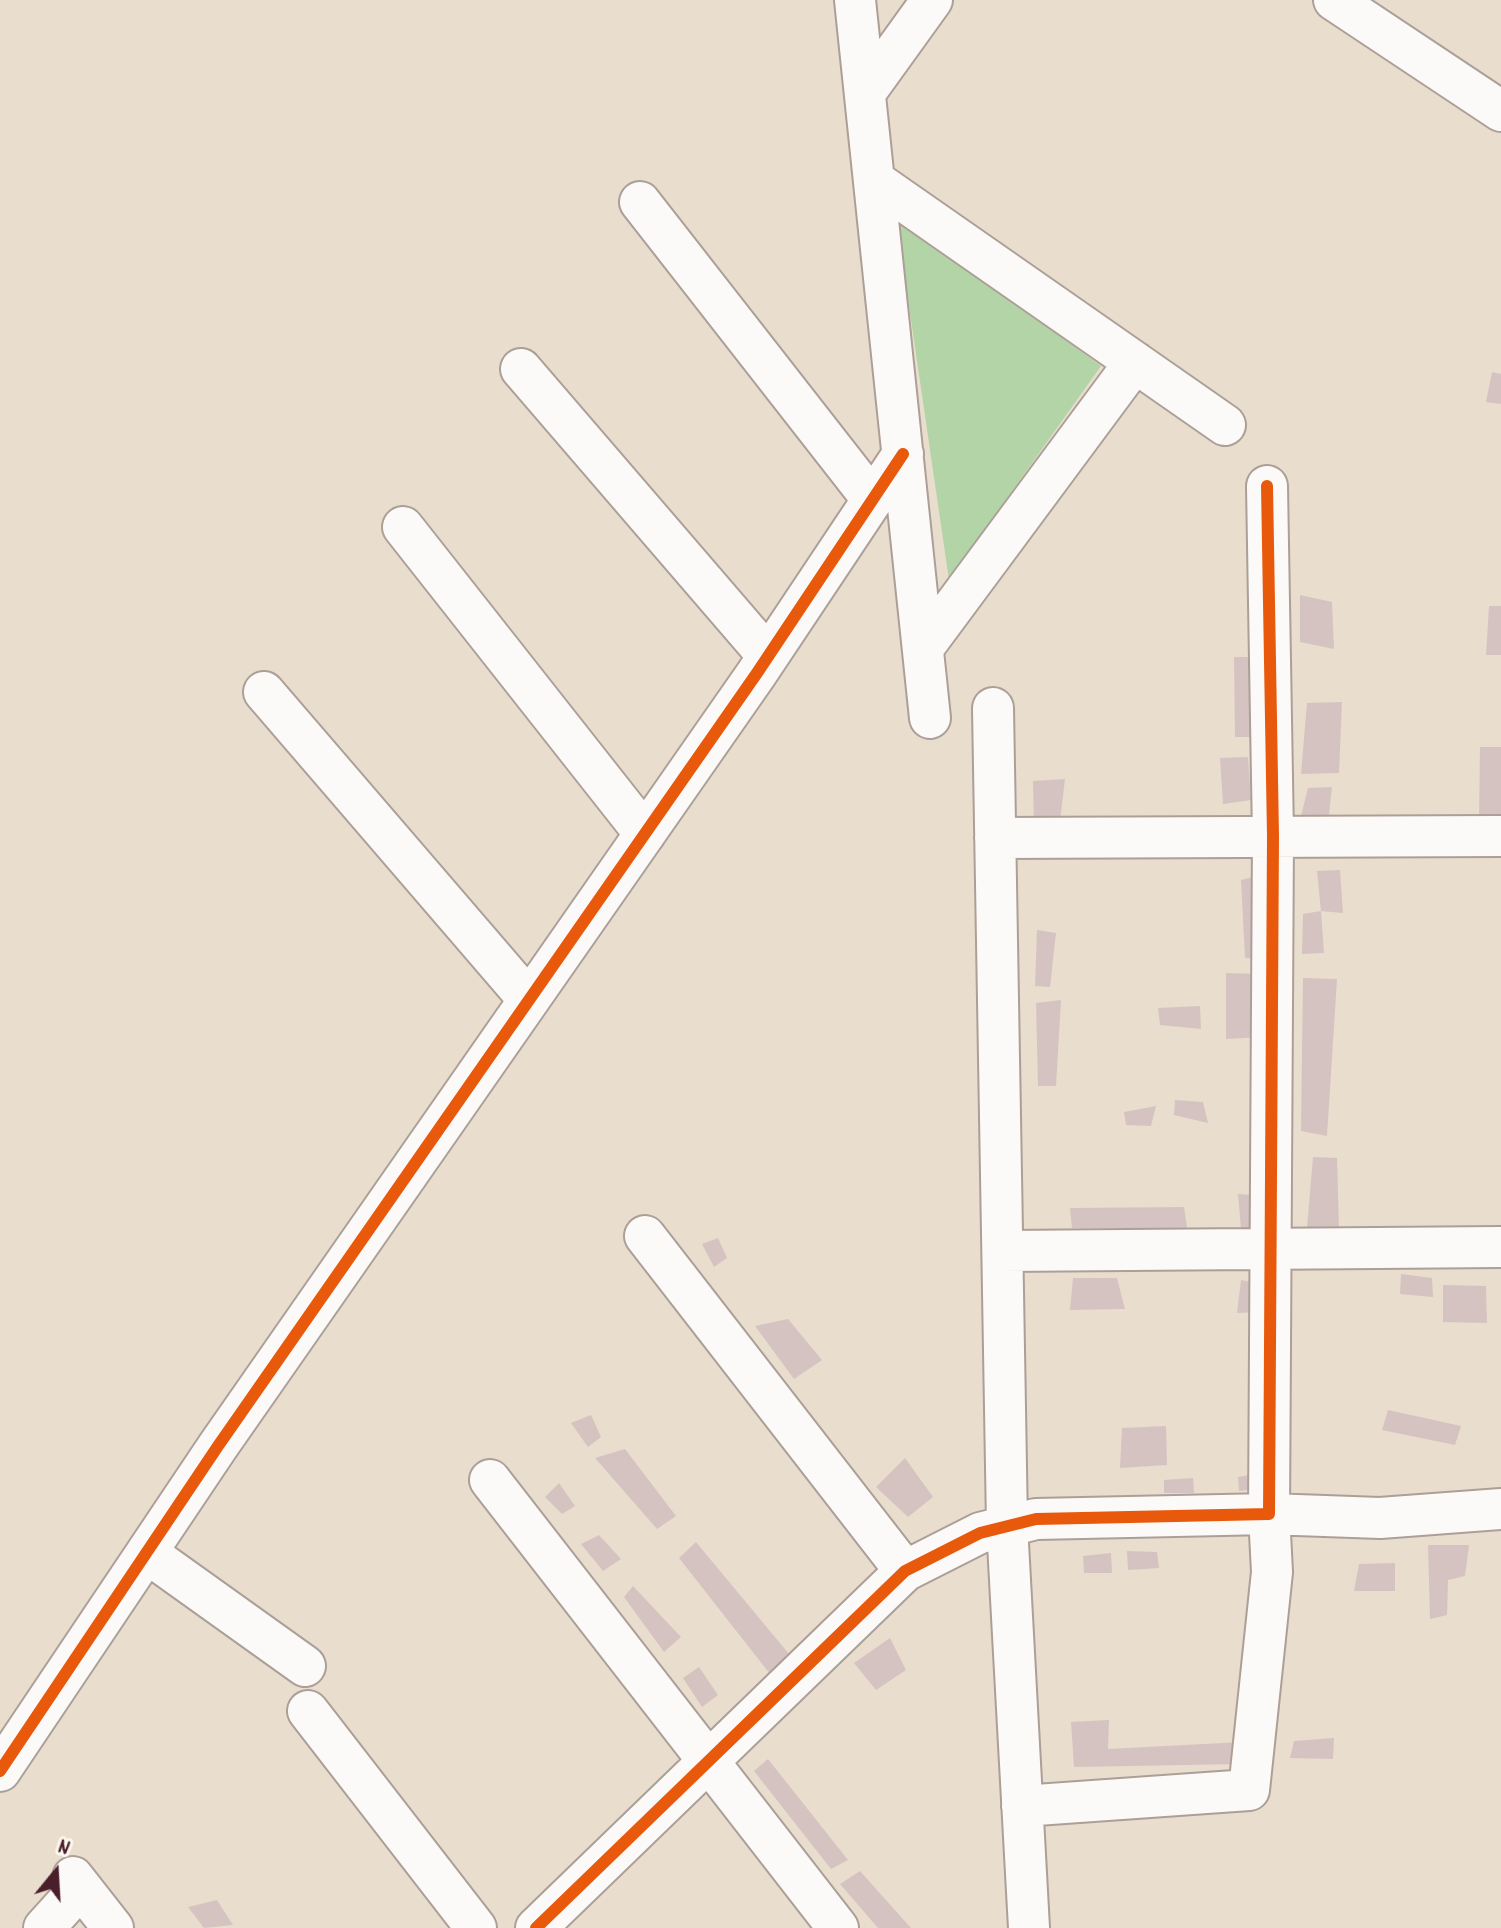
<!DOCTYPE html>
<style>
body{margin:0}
#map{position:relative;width:1501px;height:1928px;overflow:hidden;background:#e9ddcd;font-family:Dekko,sans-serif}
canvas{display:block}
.north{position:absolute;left:16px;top:1832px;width:80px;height:80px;-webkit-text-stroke:6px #fbf7ec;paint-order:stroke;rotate:18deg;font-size:22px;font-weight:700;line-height:32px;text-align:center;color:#4a1f2b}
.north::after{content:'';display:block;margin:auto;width:28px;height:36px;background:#4a1f2b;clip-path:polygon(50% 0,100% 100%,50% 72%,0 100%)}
</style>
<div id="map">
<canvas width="1501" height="1928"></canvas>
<div class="north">N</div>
</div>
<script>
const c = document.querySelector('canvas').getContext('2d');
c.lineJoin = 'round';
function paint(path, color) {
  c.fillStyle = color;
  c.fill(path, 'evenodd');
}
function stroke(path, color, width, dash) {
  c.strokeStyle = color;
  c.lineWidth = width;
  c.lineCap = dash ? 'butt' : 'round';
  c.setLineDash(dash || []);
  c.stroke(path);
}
const green = new Path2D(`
 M 896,217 L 1101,366 L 949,580 Z`);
const building = new Path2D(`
 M 1492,372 L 1501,374 L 1501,404 L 1486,402 Z
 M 1300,595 L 1332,602 L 1334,649 L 1300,642 Z
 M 1489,606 L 1501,606 L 1501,655 L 1486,655 Z
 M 1234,657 L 1253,657 L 1260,737 L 1235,737 Z
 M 1342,702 L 1339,773 L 1301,774 L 1307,703 Z
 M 1480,747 L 1501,747 L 1501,820 L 1479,820 Z
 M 1248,757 L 1251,800 L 1223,804 L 1220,758 Z
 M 1065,779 L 1059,829 L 1034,826 L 1033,781 Z
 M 1332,787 L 1328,823 L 1299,824 L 1308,788 Z
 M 1340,870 L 1343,913 L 1321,911 L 1324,953 L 1302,954 L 1303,914 L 1321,911 L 1317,871 Z
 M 1261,875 L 1263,959 L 1245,958 L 1241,880 Z
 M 1037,930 L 1056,933 L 1050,987 L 1035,986 Z
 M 1226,973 L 1261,974 L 1264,1037 L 1226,1039 Z
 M 1303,978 L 1337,979 L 1327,1136 L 1301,1131 Z
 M 1061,1000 L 1056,1086 L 1038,1086 L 1036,1003 Z
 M 1200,1006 L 1201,1029 L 1160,1025 L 1158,1008 Z
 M 1175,1100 L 1203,1102 L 1208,1123 L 1174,1115 Z
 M 1156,1106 L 1151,1126 L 1126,1125 L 1124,1112 Z
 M 1313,1157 L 1337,1158 L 1339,1229 L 1307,1228 Z
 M 1238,1194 L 1265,1196 L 1265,1232 L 1241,1229 Z
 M 1184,1207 L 1187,1228 L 1072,1228 L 1070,1208 Z
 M 718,1238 L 727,1258 L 714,1267 L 702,1244 Z
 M 1401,1274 L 1432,1278 L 1433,1297 L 1400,1294 Z
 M 1073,1278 L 1117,1278 L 1125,1309 L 1070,1310 Z
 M 1241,1280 L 1259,1283 L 1260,1312 L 1237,1313 Z
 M 1443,1285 L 1486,1286 L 1487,1323 L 1443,1322 Z
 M 788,1319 L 822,1360 L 794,1379 L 755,1326 Z
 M 1388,1410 L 1461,1426 L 1455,1445 L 1382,1430 Z
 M 591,1415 L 601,1437 L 588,1447 L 571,1423 Z
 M 1166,1426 L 1167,1465 L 1120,1468 L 1122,1428 Z
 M 625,1449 L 676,1516 L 657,1529 L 595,1458 Z
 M 905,1458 L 933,1497 L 908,1517 L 876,1487 Z
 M 1255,1474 L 1256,1489 L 1239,1491 L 1238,1477 Z
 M 1193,1478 L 1194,1493 L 1164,1493 L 1164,1480 Z
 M 559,1483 L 575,1506 L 562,1514 L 545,1497 Z
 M 599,1535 L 621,1559 L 603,1571 L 581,1544 Z
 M 696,1542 L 794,1660 L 774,1679 L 679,1558 Z
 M 1428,1545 L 1469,1545 L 1465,1576 L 1448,1580 L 1447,1615 L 1430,1619 Z
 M 1127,1551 L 1157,1552 L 1159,1568 L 1128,1570 Z
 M 1111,1553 L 1112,1573 L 1084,1573 L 1083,1556 Z
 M 1395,1563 L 1395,1591 L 1354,1591 L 1359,1564 Z
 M 633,1586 L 681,1637 L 664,1652 L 624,1597 Z
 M 890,1638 L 906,1670 L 876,1690 L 854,1663 Z
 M 699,1667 L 718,1695 L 702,1707 L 683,1678 Z
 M 1109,1720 L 1108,1749 L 1242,1742 L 1240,1764 L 1074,1767 L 1071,1722 Z
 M 1334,1738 L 1333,1759 L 1290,1758 L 1294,1741 Z
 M 768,1759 L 848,1860 L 831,1869 L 754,1771 Z
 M 860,1871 L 911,1928 L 878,1928 L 840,1884 Z
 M 217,1900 L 233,1925 L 204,1928 L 188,1907 Z`);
const street = new Path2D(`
 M 855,0 L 930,718
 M 1334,0 L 1501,111
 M 865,93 L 932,0
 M 875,181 L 1225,425
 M 640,202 L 872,499
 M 521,369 L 768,656
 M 403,527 L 645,834
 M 923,648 L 1135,362
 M 264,692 L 529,1000
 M 993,708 L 1007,1525 L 1029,1928
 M 995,838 L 1501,836
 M 645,1236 L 905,1571
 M 1004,1251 L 1501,1247
 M 490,1480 L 838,1928
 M 147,1553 L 305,1666
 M 308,1711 L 476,1928
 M 0,1771 L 218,1446 L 757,673 L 903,454
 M 1022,1806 L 1249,1790 L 1272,1572 L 1269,1514 L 1380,1518 L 1501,1509
 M 73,1877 L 113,1928
 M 44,1928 L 81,1887
 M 536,1928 L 905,1571 L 980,1533 L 1036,1519 L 1269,1514 L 1273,836 L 1267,486`);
const cycleway = new Path2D(`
 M 0,1771 L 218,1446 L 757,673 L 903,454
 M 536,1928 L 905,1571 L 980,1533 L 1036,1519 L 1269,1514 L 1273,836 L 1267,486`);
paint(green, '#b3d4a6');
paint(building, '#d5c3c1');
stroke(street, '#ac9f98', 44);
stroke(street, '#fcfaf8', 40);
stroke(cycleway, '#e8590c', 12);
</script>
